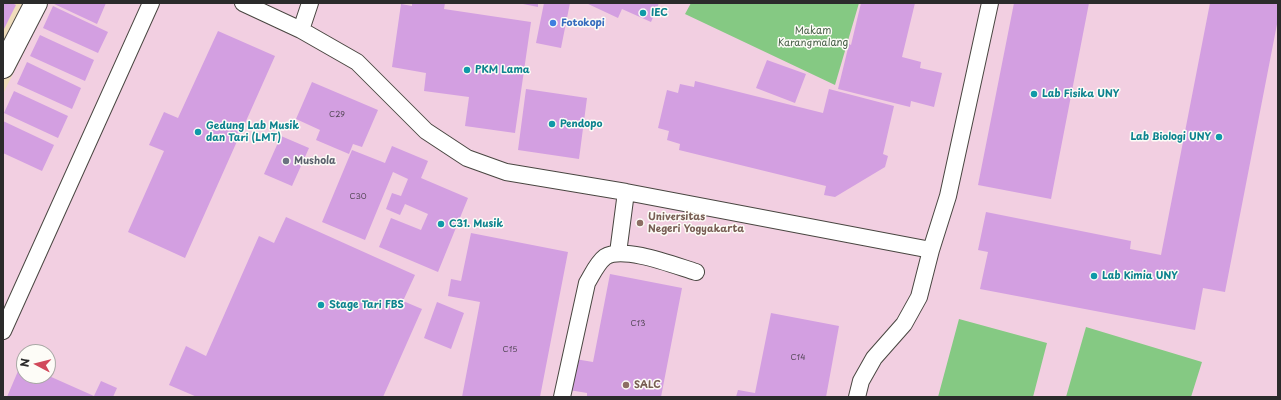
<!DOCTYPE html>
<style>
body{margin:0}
#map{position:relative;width:1281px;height:400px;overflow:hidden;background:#f0ddbc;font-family:"Playpen Sans",sans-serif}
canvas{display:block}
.frame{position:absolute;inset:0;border:4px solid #2b2b2b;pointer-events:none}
.north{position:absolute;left:16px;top:344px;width:40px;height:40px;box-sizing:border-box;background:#fdfcf7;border:1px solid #a9a8a5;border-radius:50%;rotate:277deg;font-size:11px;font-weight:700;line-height:16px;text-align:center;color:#2b2b2b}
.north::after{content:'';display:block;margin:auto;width:14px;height:18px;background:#d1495b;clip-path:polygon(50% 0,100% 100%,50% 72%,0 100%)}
</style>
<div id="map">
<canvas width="1281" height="400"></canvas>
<div class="frame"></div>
<div class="north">N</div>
</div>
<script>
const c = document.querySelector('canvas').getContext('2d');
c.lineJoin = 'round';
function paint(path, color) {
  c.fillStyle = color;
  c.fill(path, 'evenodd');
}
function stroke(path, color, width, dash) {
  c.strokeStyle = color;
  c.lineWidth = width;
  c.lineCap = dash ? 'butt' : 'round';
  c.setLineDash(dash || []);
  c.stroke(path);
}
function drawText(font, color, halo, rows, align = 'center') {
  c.font = font + ' "Playpen Sans",sans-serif';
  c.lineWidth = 3;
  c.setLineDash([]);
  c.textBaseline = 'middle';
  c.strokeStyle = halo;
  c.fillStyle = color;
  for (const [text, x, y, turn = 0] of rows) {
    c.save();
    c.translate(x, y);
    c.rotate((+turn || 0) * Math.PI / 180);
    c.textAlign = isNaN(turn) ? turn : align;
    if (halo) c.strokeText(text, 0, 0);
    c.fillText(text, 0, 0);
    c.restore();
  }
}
const built = new Path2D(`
 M 48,3 L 1278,3 L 1278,397 L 3,397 L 3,94 ZM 24,352 L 48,352 L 48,376 L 24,376 Z`);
const green = new Path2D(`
 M 691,3 L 859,3 L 835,85 L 685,14 Z
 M 959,319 L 1047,343 L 1033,397 L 938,397 Z
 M 1086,327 L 1202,362 L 1191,397 L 1066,397 Z`);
const building = new Path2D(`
 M 3,3 L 12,3 L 16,5 L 3,31 Z
 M 52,3 L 106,3 L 97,24 Z
 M 412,3 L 445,3 L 444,9 L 531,22 L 515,133 L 465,126 L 469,97 L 424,91 L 426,73 L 392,67 L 401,4 L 412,6 Z
 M 518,3 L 538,3 L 538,7 Z
 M 544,3 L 570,3 L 561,48 L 536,43 Z
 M 586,3 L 659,3 L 651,22 L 622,9 L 618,18 Z
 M 861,3 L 915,3 L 902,57 L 921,62 L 920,68 L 942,73 L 934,107 L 911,101 L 910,107 L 838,89 L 849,44 L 851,45 Z
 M 1014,3 L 1089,3 L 1051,199 L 978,185 Z
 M 1210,3 L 1278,3 L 1278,19 L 1225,292 L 1203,288 L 1195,330 L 980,289 L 988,252 L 978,250 L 986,212 L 1131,241 L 1130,249 L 1161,255 Z
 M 53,6 L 108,32 L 98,53 L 43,28 Z
 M 218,31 L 275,56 L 185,258 L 128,232 L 164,151 L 149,145 L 164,112 L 178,118 Z
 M 40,35 L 94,60 L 85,81 L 30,56 Z
 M 767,60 L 806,74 L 795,103 L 756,88 Z
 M 27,62 L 81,88 L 72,109 L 17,84 Z
 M 695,81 L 823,113 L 829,89 L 894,106 L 883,154 L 888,156 L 885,167 L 835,197 L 824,195 L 826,186 L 679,150 L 680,144 L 667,140 L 669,131 L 658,128 L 667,90 L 678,93 L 680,84 L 694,87 Z
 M 312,82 L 378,110 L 362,147 L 353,144 L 349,154 L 316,140 L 320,130 L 296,119 Z
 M 526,89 L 587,98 L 579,159 L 518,150 Z
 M 14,91 L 68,116 L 58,138 L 4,113 Z
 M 3,121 L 54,145 L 42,171 L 3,153 Z
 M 281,136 L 309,148 L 292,186 L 264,174 Z
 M 392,146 L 428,161 L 421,178 L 468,198 L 438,272 L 379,247 L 391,218 L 421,230 L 428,214 L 405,204 L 400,215 L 386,209 L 392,193 L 401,196 L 408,179 L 393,172 L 365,240 L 322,222 L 352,150 L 385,163 Z
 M 286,217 L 415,275 L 403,301 L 422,309 L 383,397 L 197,397 L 169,385 L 186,346 L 206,356 L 259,236 L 274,243 Z
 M 471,233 L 568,252 L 540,397 L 462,397 L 480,302 L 448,296 L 451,279 L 461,281 Z
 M 610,274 L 682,288 L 661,397 L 587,397 L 587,393 L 569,390 L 575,359 L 593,362 Z
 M 437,302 L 464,313 L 451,349 L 424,338 Z
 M 771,313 L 839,326 L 826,397 L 736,397 L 738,390 L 755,393 Z
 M 21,364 L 24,365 L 24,376 L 49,376 L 94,396 L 101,381 L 117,388 L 113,397 L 7,397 Z`);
const service = new Path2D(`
 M 243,3 L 301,30 L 357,62 L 426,131 L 467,158 L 506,172 L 626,192 L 931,250
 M 301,30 L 310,3
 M 618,253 L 626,192
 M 3,331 L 151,3
 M 562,397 L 587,283 C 592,275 597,263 605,257 C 623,245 676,266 696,272
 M 857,397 L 861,381 L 874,358 L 904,324 L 919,297 L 931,250 L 948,196 L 990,3`);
const minor = new Path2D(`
 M 3,67 L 36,3`);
const markers = [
 [643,13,4,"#0f9aa8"],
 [553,23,4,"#3f7fe0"],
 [467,70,4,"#0f9aa8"],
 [1034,94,4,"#0f9aa8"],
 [552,124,4,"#0f9aa8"],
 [198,132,4,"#0f9aa8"],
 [1219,137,4,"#0f9aa8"],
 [286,161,4,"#6b7280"],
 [640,223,4,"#8d6e63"],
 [441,224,4,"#0f9aa8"],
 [1094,276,4,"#0f9aa8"],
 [321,305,4,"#0f9aa8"],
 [626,385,4,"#8d6e63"]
];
const numberNames = [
 ["C29",337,115],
 ["C30",358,197],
 ["C13",638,324],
 ["C15",510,350],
 ["C14",798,358]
];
const cultureNames = [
 ["IEC",651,13],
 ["PKM Lama",475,70],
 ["Lab Fisika UNY",1042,94],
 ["Pendopo",560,124],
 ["Gedung Lab Musik",206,126],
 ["dan Tari (LMT)",206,138],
 ["Lab Biologi UNY",1211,137,"right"],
 ["C31. Musik",449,224],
 ["Lab Kimia UNY",1102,276],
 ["Stage Tari FBS",329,305]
];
const shopNames = [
 ["Fotokopi",561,23]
];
const parkNames = [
 ["Makam",813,31],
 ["Karangmalang",813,43]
];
const worshipNames = [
 ["Mushola",294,161]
];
const educationNames = [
 ["Universitas",648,217],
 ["Negeri Yogyakarta",648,229],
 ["SALC",634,385]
];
paint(built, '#f2cfe1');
paint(green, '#85c983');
paint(building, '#d39fe1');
stroke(service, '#494641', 18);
stroke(minor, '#494641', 24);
stroke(service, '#fff', 16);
stroke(minor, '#fff', 22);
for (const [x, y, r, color] of markers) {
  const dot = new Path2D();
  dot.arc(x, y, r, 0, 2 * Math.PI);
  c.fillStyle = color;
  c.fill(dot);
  stroke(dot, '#fdfcf7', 1.5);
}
drawText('8px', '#554858', null, numberNames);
drawText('bold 10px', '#0d838f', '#fdfcf7', cultureNames, 'left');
drawText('bold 10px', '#366cbe', '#fdfcf7', shopNames, 'left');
drawText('10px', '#4a624a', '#fdfcf7', parkNames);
drawText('bold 10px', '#5b616d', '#fdfcf7', worshipNames, 'left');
drawText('bold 10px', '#785e54', '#fdfcf7', educationNames, 'left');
</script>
